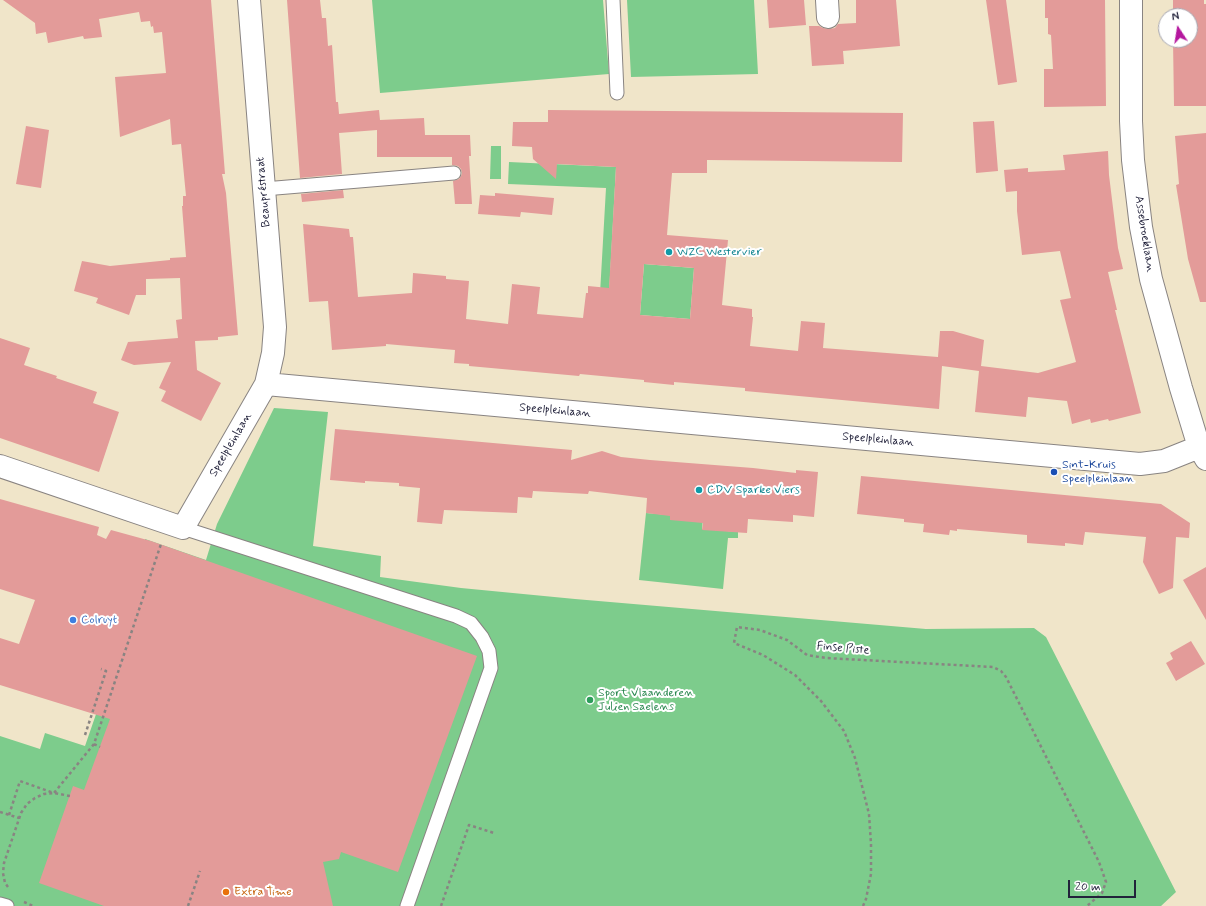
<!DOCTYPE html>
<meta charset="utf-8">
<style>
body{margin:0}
#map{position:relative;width:1206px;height:906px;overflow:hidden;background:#f0e5c9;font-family:Mynerve,sans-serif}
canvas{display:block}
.north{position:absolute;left:1158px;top:8px;width:40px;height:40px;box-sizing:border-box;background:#fff;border:1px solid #a7a7b1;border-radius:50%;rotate:348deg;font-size:11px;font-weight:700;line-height:16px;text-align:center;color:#22223b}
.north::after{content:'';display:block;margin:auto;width:14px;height:18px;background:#b5179e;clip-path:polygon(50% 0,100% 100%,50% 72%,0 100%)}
.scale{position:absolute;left:1068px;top:880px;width:68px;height:18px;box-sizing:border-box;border:2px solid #22223b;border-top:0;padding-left:5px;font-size:12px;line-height:14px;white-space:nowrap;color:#22223b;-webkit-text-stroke:3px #fff;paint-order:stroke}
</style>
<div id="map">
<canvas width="1206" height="906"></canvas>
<div class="north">N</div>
<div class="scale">20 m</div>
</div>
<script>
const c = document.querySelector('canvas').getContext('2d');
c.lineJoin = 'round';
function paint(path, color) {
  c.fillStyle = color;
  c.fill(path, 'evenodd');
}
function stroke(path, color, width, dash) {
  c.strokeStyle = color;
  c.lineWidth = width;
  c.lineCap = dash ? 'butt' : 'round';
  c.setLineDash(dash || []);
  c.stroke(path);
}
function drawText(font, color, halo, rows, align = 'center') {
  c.font = font + ' Mynerve,sans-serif';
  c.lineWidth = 4;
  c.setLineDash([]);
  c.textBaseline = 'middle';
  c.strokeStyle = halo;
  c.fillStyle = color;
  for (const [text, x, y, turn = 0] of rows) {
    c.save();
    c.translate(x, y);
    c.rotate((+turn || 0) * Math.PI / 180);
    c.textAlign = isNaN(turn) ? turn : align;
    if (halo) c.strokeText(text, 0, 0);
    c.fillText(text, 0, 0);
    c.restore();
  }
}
const green = new Path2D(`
 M 372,0 L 603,0 L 609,74 L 380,93 Z
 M 627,0 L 754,0 L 758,74 L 631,77 Z
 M 491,146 L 501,146 L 501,179 L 490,179 Z
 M 509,162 L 616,167 L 607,330 L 598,329 L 606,188 L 508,184 Z
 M 644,264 L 694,268 L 690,319 L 640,315 Z
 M 274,408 L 328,412 L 313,546 L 381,556 L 380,577 L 461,588 L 575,599 L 926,629 L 1034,628 L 1046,637 L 1176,892 L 1161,906 L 0,906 L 0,736 L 40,749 L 45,733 L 85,746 L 112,668 L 145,539 L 206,560 L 217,524 Z
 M 646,513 L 703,518 L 702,529 L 738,532 L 738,538 L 728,538 L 723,589 L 639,580 Z`);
const building = new Path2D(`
 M 3,0 L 211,0 L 225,174 L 222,174 L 226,193 L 238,335 L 218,337 L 218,340 L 195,341 L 197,370 L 221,383 L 201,421 L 161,401 L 166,391 L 159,388 L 171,362 L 134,365 L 121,360 L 128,342 L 178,338 L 176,320 L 182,319 L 180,278 L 146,279 L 146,295 L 136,295 L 129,315 L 96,303 L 98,298 L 74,291 L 82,261 L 110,266 L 170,260 L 170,258 L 186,257 L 182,206 L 183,206 L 183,196 L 186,196 L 181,144 L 172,145 L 170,119 L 120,137 L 115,77 L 166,73 L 162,32 L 154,33 L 153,26 L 151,27 L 150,21 L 141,22 L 139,12 L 99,19 L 102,37 L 84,39 L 83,36 L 48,43 L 46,32 L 36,34 L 35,23 Z
 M 287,0 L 320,0 L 322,18 L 326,18 L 328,46 L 332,45 L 336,102 L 338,102 L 339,114 L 379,110 L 380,120 L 424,118 L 425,135 L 470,135 L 471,156 L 469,156 L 472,204 L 455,204 L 453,181 L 459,179 L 461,176 L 462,173 L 461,169 L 458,166 L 452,165 L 452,157 L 377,157 L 377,130 L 339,133 L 342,174 L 300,178 Z
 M 767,0 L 804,0 L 806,25 L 769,28 Z
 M 856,0 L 896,0 L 900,46 L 843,51 L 844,64 L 812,66 L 809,26 L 819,26 L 823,28 L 829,29 L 835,28 L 838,24 L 856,23 Z
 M 986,0 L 1006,0 L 1017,82 L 998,85 Z
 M 1045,0 L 1105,0 L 1106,106 L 1044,107 L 1044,69 L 1053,69 L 1051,35 L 1048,34 L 1048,18 L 1045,18 Z
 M 1173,0 L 1204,0 L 1204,4 L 1206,4 L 1206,106 L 1174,106 L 1173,40 L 1190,40 L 1190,16 L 1173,16 Z
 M 548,110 L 903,113 L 902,162 L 707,160 L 707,173 L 672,173 L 667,235 L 728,240 L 722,305 L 752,309 L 752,317 L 753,317 L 750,346 L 798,351 L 801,321 L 825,323 L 823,348 L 938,357 L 940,331 L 953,331 L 984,340 L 981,366 L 1038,373 L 1076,362 L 1060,300 L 1071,298 L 1060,251 L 1022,255 L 1017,211 L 1017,191 L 1006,192 L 1004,170 L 1028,168 L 1028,172 L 1065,170 L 1063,155 L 1108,151 L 1109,175 L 1115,224 L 1118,248 L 1123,269 L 1108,272 L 1117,310 L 1115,310 L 1141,413 L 1109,421 L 1108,419 L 1091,423 L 1090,419 L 1072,424 L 1067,401 L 1028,397 L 1026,417 L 975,412 L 979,371 L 942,366 L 939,409 L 745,391 L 745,388 L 674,382 L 674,385 L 644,382 L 644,380 L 580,374 L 579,376 L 469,366 L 469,364 L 454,363 L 455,350 L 386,344 L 386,346 L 332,350 L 328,301 L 309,302 L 303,224 L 349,229 L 350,237 L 353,237 L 358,297 L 412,293 L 413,273 L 446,276 L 446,279 L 469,281 L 466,319 L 508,324 L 512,284 L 540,287 L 537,314 L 583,318 L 586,293 L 588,293 L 588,286 L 609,288 L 616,167 L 557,164 L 556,179 L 533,159 L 532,147 L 512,146 L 513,122 L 548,122 ZM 644,264 L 694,268 L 690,319 L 640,315 Z
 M 994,121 L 998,171 L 976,173 L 973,122 Z
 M 26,126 L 49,130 L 41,188 L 16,184 Z
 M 1206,133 L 1206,302 L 1200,302 L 1188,259 L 1176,185 L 1179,184 L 1175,136 Z
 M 343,190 L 344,198 L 302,202 L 301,194 Z
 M 495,193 L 554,198 L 552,215 L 521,212 L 520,217 L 478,214 L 480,195 L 495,196 Z
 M 0,338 L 30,348 L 24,365 L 57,376 L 56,378 L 97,392 L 93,403 L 119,412 L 99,472 L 0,438 Z
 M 335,429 L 572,450 L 571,460 L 602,451 L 621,457 L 650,460 L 753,468 L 796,473 L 796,470 L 818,472 L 814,517 L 793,515 L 793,522 L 748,519 L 747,533 L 702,530 L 703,523 L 670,520 L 670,516 L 646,513 L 647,498 L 589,491 L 588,494 L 533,491 L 532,498 L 518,497 L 517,513 L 444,510 L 442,524 L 417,522 L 420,488 L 399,486 L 399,483 L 365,481 L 365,483 L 330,480 Z
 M 861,476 L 1161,504 L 1190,523 L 1189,538 L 1176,537 L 1173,588 L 1159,594 L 1143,562 L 1146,537 L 1085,532 L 1083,545 L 1065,543 L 1065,546 L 1027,543 L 1027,535 L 957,529 L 957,531 L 950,530 L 949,535 L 923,532 L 924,524 L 904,522 L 904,519 L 857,514 Z
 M 0,499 L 99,527 L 97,535 L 106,539 L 111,530 L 151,541 L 477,656 L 398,872 L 341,852 L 339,859 L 323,862 L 333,906 L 104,906 L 39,883 L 73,786 L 84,790 L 110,719 L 0,685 L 0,638 L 19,644 L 35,600 L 0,589 Z
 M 1206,567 L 1206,620 L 1183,580 Z
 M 1191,641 L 1205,664 L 1176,681 L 1166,663 L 1173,659 L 1170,653 Z`);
const path = new Path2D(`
 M 85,735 L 106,671 L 101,669
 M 94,744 L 100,747
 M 0,812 L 19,818
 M 9,815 L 20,781 L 54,793 L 94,744 L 161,544
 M 8,887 L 5,883 L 3,873 L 4,863 L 21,813 L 27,804 L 35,798 L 44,794 L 54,793 L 70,796
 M 24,902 L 33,906
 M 188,906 L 200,871
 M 441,906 L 469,825 L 494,833
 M 863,906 L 866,899 L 871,874 L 871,844 L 869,814 L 855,758 L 844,731 L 821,701 L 795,675 L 763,655 L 734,643 L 737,627 L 760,630 L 787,640 L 807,655 L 826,658 L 993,667 L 1001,671 L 1006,677 L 1099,862 L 1106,882 L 1102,893 L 1087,906`);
const service = new Path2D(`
 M 613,0 L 617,93
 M 264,189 L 454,173
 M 183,528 L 456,616 L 471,623 L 482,637 L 489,651 L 491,668 L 407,906
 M 0,904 L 7,906`);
const minor = new Path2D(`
 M 827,0 L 828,17
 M 1131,0 L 1131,121 L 1133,160 L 1141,227 L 1151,279 L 1181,388 L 1199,447 L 1206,459
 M 266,384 L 1140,464 L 1164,461 L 1199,447
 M 0,466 L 183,528 L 266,384 L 273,353 L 275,327 L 249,0`);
const markers = [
 [669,252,4,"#0f9aa8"],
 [1054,472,4,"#1a4fb4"],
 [699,490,4,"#0f9aa8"],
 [73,620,4,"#3f7fe0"],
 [590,700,4,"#2e9e5b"],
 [226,892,4,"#e8710a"]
];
const streetNames = [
 ["Beaupréstraat",264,192,-95],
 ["Assebroeklaan",1144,234,81],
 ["Speelpleinlaan",555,411,5],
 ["Speelpleinlaan",878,440,5],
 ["Speelpleinlaan",231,445,-60],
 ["Finse Piste",843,649,5]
];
const cultureNames = [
 ["WZC Westervier",677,252],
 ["CDV Sparke Viers",707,490]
];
const transitNames = [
 ["Sint-Kruis",1062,465],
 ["Speelpleinlaan",1062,479]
];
const shopNames = [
 ["Colruyt",81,620]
];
const leisureNames = [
 ["Sport Vlaanderen",598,693],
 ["Julien Saelens",598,707]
];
const foodNames = [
 ["Extra Time",234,892]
];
paint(green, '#7dcc8c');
paint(building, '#e39b99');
stroke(service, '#898482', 15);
stroke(minor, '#898482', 24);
stroke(path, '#898482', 2.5, [3, 3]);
stroke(service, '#fff', 13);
stroke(minor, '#fff', 22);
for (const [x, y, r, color] of markers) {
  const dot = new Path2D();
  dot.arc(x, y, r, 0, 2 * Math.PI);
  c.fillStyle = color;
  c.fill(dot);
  stroke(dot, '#fff', 1.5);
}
drawText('12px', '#22223b', '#fff', streetNames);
drawText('12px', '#0d838f', '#fff', cultureNames, 'left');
drawText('12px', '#164399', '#fff', transitNames, 'left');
drawText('12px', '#366cbe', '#fff', shopNames, 'left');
drawText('12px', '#27864d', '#fff', leisureNames, 'left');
drawText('12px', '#c56008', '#fff', foodNames, 'left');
</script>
